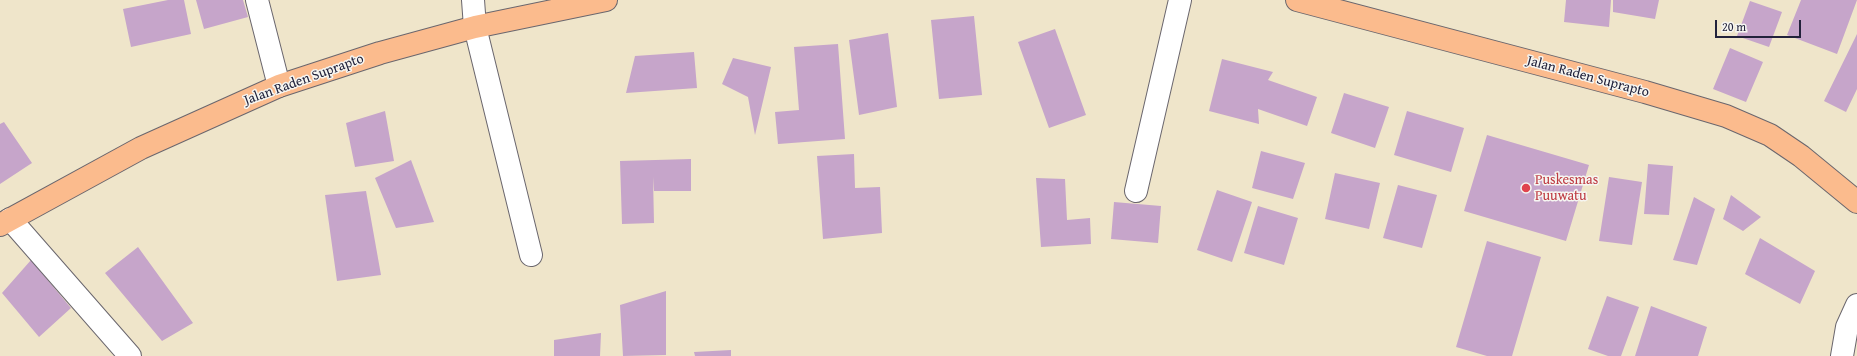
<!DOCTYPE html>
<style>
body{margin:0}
#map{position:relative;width:1857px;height:356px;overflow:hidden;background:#efe5ca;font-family:"Gentium Book Plus",serif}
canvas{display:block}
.scale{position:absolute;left:1715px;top:20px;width:86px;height:18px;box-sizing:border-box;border:2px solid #22223b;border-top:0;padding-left:5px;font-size:12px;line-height:14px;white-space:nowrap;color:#22223b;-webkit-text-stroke:3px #f6f6f2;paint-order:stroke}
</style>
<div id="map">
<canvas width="1857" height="356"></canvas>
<div class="scale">20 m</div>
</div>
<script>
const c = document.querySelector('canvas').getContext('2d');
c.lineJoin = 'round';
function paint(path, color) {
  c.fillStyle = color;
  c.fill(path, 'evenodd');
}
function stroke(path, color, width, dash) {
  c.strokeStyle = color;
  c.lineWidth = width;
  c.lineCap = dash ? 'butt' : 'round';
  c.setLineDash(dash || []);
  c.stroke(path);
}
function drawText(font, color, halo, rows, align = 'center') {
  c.font = font + ' "Gentium Book Plus",serif';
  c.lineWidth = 3;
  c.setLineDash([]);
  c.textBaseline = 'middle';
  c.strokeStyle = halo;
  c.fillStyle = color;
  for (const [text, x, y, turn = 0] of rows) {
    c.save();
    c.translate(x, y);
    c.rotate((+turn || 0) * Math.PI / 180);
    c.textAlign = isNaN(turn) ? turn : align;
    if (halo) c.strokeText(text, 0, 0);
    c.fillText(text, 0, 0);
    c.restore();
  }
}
const building = new Path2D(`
 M 168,0 L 184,0 L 191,34 L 131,47 L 123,9 Z
 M 196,0 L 243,0 L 248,17 L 204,29 Z
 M 1566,0 L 1611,0 L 1609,27 L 1564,22 Z
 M 1613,0 L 1659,0 L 1655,19 L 1613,12 Z
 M 1801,0 L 1857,0 L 1837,54 L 1787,35 Z
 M 1750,1 L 1782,12 L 1769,47 L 1737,36 Z
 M 974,16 L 982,95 L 939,99 L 931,20 Z
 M 1055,29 L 1086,115 L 1049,128 L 1018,42 Z
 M 888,33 L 897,107 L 859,115 L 849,40 Z
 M 1857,34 L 1857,89 L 1846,112 L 1824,101 Z
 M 838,44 L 845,139 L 778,144 L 775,112 L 799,110 L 794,47 Z
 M 1730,48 L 1763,62 L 1746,102 L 1713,89 Z
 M 694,52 L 697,88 L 626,93 L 635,56 Z
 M 733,58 L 771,67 L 755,135 L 748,97 L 722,84 Z
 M 1222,59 L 1273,72 L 1268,80 L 1317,97 L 1307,126 L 1258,109 L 1259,124 L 1209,111 Z
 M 1344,93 L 1389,107 L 1375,148 L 1331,133 Z
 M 385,111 L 394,161 L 355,167 L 346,123 Z
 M 1407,111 L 1464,128 L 1451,172 L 1394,155 Z
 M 4,122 L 32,163 L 0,184 L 0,124 Z
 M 1487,135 L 1589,165 L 1566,241 L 1464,211 Z
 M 1261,151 L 1305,163 L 1293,199 L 1252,188 Z
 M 854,154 L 855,188 L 880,187 L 882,233 L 823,239 L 817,156 Z
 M 691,159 L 691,191 L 654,191 L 653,177 L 654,223 L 622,224 L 620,161 Z
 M 411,160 L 434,222 L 396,228 L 375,178 Z
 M 1648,164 L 1673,166 L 1669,215 L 1644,214 Z
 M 1335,173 L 1380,183 L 1369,229 L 1325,219 Z
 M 1609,177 L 1642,182 L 1632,245 L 1599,241 Z
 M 1036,178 L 1065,179 L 1067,220 L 1090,218 L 1091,244 L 1041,247 Z
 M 1398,185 L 1437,195 L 1422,248 L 1383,238 Z
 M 1217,190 L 1252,202 L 1232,262 L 1197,250 Z
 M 366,191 L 381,275 L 337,281 L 325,195 Z
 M 1731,195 L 1761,217 L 1743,231 L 1723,219 Z
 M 1694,197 L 1715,209 L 1697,265 L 1673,260 Z
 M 1114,202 L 1161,206 L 1158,243 L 1111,239 Z
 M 1258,206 L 1298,218 L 1284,265 L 1244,253 Z
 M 1760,238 L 1815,271 L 1800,304 L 1745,274 Z
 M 1487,241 L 1541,257 L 1512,356 L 1487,356 L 1456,347 Z
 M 138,247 L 193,323 L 162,341 L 105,273 Z
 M 31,260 L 71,308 L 39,337 L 2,293 Z
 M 666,291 L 666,355 L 623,356 L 620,305 Z
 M 1607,296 L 1639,307 L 1621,356 L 1608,356 L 1588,349 Z
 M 1651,306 L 1707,327 L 1698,356 L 1635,356 Z
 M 601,333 L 600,356 L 554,356 L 554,340 Z
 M 731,350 L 731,356 L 695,356 L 694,352 Z`);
const street = new Path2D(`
 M 257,0 L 279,86
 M 473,0 L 475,27 L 531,255
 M 1136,191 L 1180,0
 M 10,219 L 130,356
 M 1842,356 L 1847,327 L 1857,305`);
const highway = new Path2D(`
 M 1297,0 L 1645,92 L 1726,116 L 1770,135 L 1801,156 L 1857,202
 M 0,225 L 141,148 L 279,86 L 380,53 L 475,27 L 606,0`);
const markers = [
 [1526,188,5,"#e0444e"]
];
const streetNames = [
 ["Jalan Raden Suprapto",1588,77,15],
 ["Jalan Raden Suprapto",304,80,-20]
];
const healthNames = [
 ["Puskesmas",1535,180],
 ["Puuwatu",1535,196]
];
paint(building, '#c6a5ca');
stroke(street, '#6a666d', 24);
stroke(highway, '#6a666d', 24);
stroke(street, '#fff', 22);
stroke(highway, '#fbbb8d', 22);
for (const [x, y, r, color] of markers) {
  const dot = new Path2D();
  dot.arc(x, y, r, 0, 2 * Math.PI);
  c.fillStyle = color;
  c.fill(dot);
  stroke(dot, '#f6f6f2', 1.5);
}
drawText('14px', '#22223b', '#f6f6f2', streetNames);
drawText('14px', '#be3a42', '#f6f6f2', healthNames, 'left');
</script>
